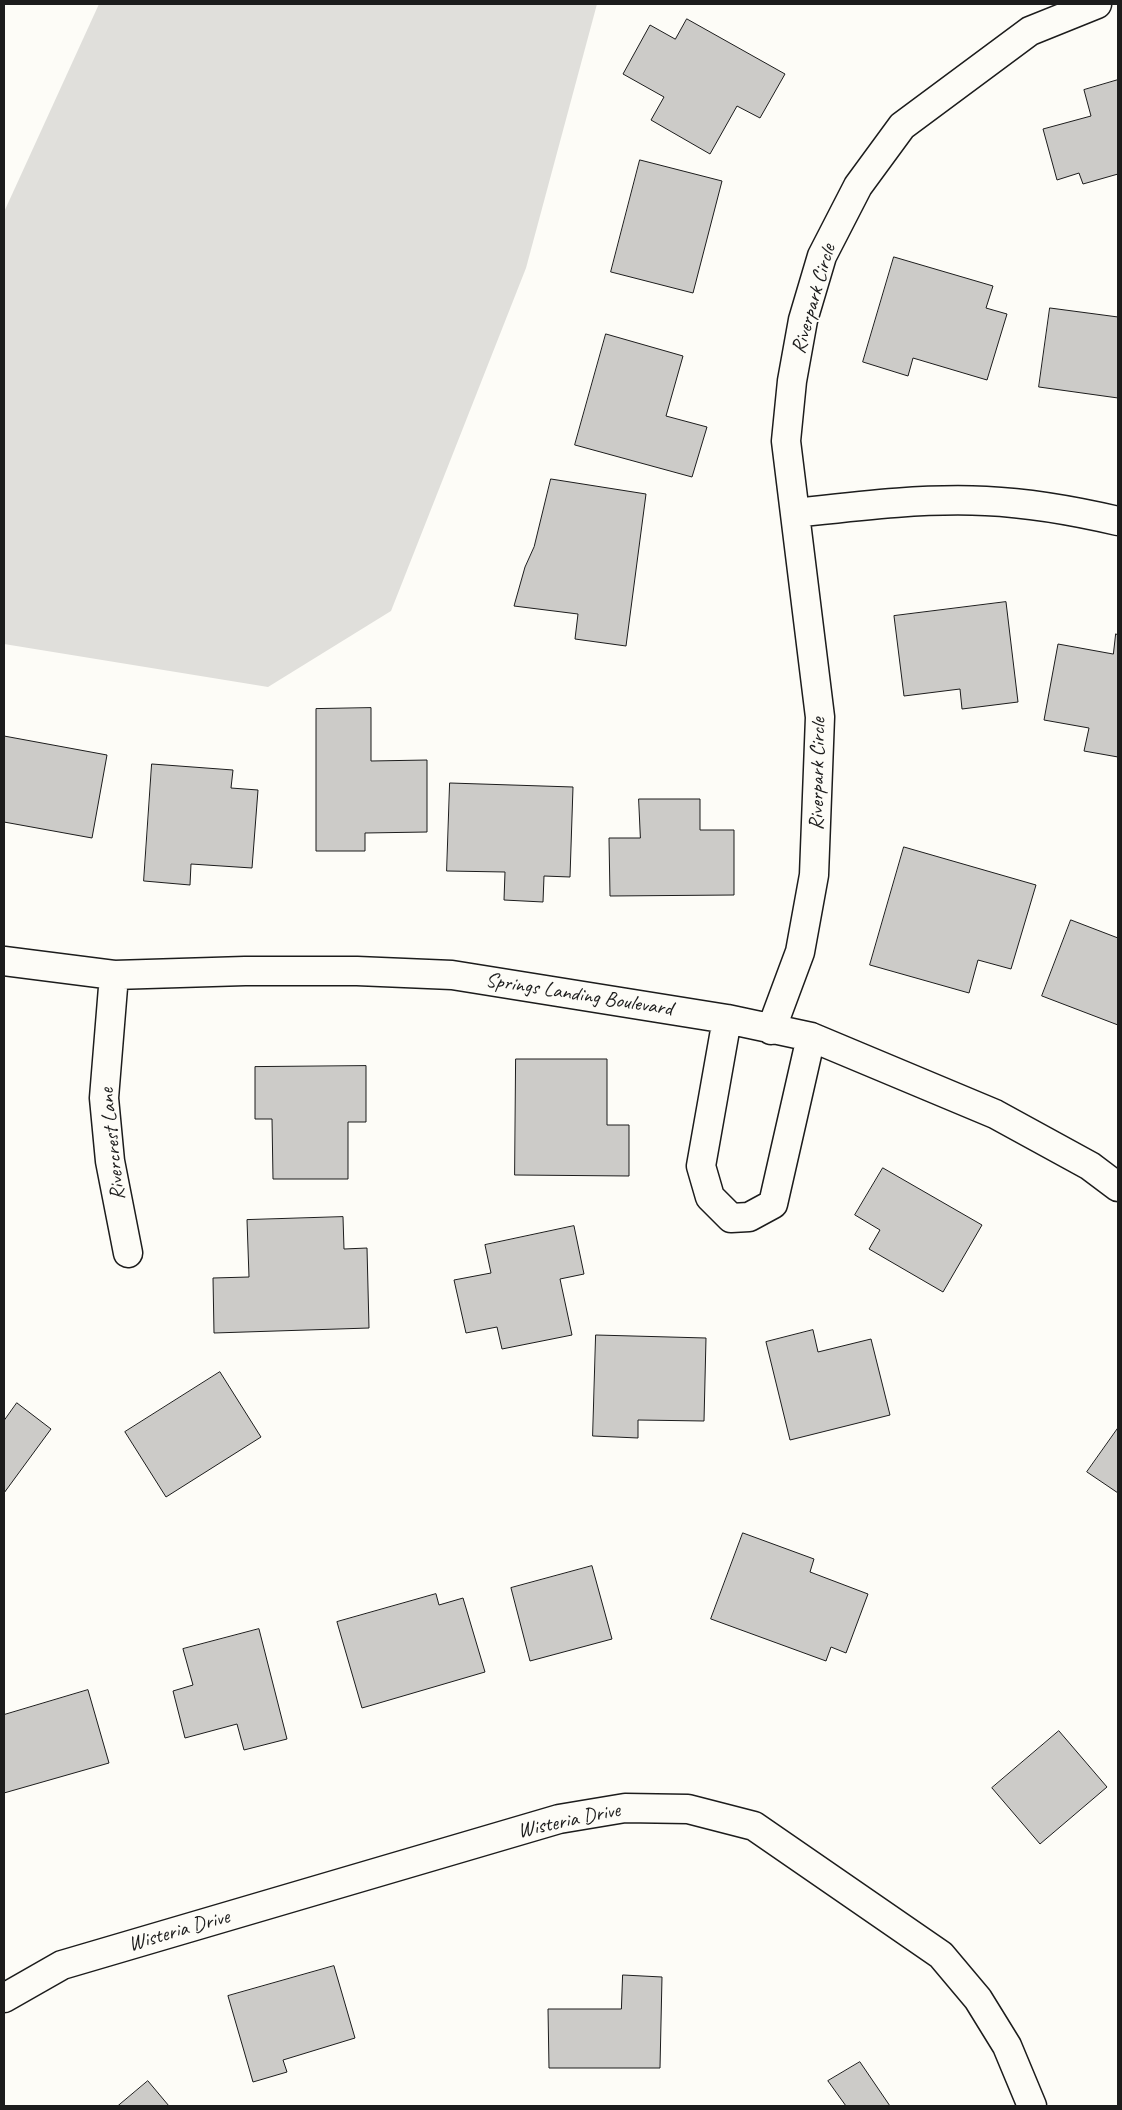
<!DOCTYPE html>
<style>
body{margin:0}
#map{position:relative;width:1122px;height:2110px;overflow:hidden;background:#fdfcf7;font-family:Caveat,sans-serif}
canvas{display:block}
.frame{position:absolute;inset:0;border:5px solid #1c1c1c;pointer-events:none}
</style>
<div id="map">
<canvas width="1122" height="2110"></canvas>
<div class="frame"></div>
</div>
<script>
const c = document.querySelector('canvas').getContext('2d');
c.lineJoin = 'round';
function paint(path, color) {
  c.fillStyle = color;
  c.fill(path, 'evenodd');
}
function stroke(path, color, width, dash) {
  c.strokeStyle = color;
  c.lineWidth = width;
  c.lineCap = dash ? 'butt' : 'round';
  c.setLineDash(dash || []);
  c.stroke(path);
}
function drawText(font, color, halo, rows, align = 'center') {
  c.font = font + ' Caveat,sans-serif';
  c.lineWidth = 4;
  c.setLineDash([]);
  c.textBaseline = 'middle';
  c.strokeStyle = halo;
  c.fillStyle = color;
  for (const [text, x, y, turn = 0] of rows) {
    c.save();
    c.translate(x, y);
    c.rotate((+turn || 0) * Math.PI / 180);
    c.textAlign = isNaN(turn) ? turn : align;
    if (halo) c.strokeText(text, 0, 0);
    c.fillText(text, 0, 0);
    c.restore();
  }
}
const green = new Path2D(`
 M 99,4 L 597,4 L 526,268 L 391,611 L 268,687 L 4,644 L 4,212 Z`);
const building = new Path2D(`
 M 687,19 L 785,74 L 760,118 L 737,106 L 710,154 L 651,120 L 664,97 L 623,74 L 650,25 L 675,39 Z
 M 1118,80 L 1118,174 L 1083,184 L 1079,173 L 1057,180 L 1043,129 L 1091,116 L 1084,90 Z
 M 640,160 L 722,181 L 693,293 L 611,272 Z
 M 894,257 L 993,286 L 986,308 L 1007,314 L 987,380 L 913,358 L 908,376 L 863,362 Z
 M 1050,308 L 1118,317 L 1118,398 L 1039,387 Z
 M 606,334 L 683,356 L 666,416 L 707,427 L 692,477 L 575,445 Z
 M 551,479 L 646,494 L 626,646 L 575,639 L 578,614 L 514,606 L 525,567 L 534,547 Z
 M 1006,602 L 1018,702 L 962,709 L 960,689 L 904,696 L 894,616 Z
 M 1116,634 L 1118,635 L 1118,757 L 1084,751 L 1089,728 L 1044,720 L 1058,644 L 1113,654 Z
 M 371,708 L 371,761 L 427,760 L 427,832 L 365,833 L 365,851 L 316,851 L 316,709 Z
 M 4,736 L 107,755 L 92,838 L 4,822 Z
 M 152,764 L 233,770 L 231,788 L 258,790 L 252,868 L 191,864 L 190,885 L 144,881 Z
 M 450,783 L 573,787 L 570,877 L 544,876 L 543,902 L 504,900 L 505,872 L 447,871 Z
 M 639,799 L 700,799 L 700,830 L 734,830 L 734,895 L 610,896 L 609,838 L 640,838 Z
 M 904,847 L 1036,885 L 1011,969 L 978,960 L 969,993 L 870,965 Z
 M 1071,920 L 1118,938 L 1118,1025 L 1042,996 Z
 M 516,1059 L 607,1059 L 607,1125 L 629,1125 L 629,1176 L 515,1175 Z
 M 366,1066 L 366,1122 L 348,1122 L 348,1179 L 273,1179 L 272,1119 L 255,1119 L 255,1067 Z
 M 883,1168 L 982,1225 L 943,1292 L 869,1249 L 880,1230 L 855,1215 Z
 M 343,1217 L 344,1249 L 367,1248 L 369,1328 L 214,1333 L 213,1278 L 249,1277 L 247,1220 Z
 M 574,1226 L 584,1274 L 560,1279 L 572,1335 L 502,1349 L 497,1327 L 466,1333 L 454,1280 L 491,1273 L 485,1245 Z
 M 813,1330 L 818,1352 L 871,1339 L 890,1415 L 790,1440 L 766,1342 Z
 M 596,1335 L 706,1338 L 704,1421 L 638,1420 L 638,1438 L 593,1436 Z
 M 220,1372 L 261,1437 L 166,1497 L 125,1432 Z
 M 17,1403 L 51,1429 L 4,1493 L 4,1421 Z
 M 1118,1428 L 1118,1493 L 1087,1472 Z
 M 743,1533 L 814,1559 L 810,1572 L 868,1594 L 846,1653 L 831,1647 L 826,1661 L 711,1619 Z
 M 592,1566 L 612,1639 L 530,1661 L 511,1588 Z
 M 436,1594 L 439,1605 L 463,1598 L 485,1672 L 362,1708 L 337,1622 Z
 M 259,1629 L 287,1739 L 244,1750 L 237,1724 L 185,1738 L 173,1691 L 193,1685 L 183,1649 Z
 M 88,1690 L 109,1763 L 4,1793 L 4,1715 Z
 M 1059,1731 L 1107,1787 L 1040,1844 L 992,1788 Z
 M 334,1966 L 355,2038 L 283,2060 L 287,2072 L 253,2082 L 228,1996 Z
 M 623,1975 L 662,1977 L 660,2068 L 549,2068 L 548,2009 L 621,2009 Z
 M 860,2062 L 890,2106 L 846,2106 L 828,2081 Z
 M 148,2081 L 169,2106 L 118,2106 Z`);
const minor = new Path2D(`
 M 795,513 C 858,506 922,498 986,501 C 1031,503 1075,511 1118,521
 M 4,961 L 114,975 L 245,971 L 357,971 L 452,975 L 727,1019 L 811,1037 L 995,1114 L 1090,1166 L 1118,1187
 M 114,975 L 104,1098 L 110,1161 L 128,1253
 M 727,1019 L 701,1166 L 710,1197 L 731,1218 L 749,1217 L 773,1204 L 811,1037
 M 771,1030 L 800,952 L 814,875 L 820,717 L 786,441 L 792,381 L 803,320 L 822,256 L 858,186 L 902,126 L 1030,31 L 1097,4
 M 4,1998 L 62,1965 L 559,1819 L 625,1808 L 688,1809 L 754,1826 L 941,1955 L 978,1999 L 1007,2046 L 1032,2106`);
const streetNames = [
 ["Riverpark Circle",814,299,-74],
 ["Riverpark Circle",818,774,-89],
 ["Springs Landing Boulevard",579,995,9],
 ["Rivercrest Lane",113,1144,-96],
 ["Wisteria Drive",569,1821,-12],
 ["Wisteria Drive",179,1931,-16]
];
paint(green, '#e0dfdb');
paint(building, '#cccbc8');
stroke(building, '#1c1c1c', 1);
stroke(minor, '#1c1c1c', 31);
stroke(minor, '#fdfcf7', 28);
drawText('21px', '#1c1c1c', '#fdfcf7', streetNames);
</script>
